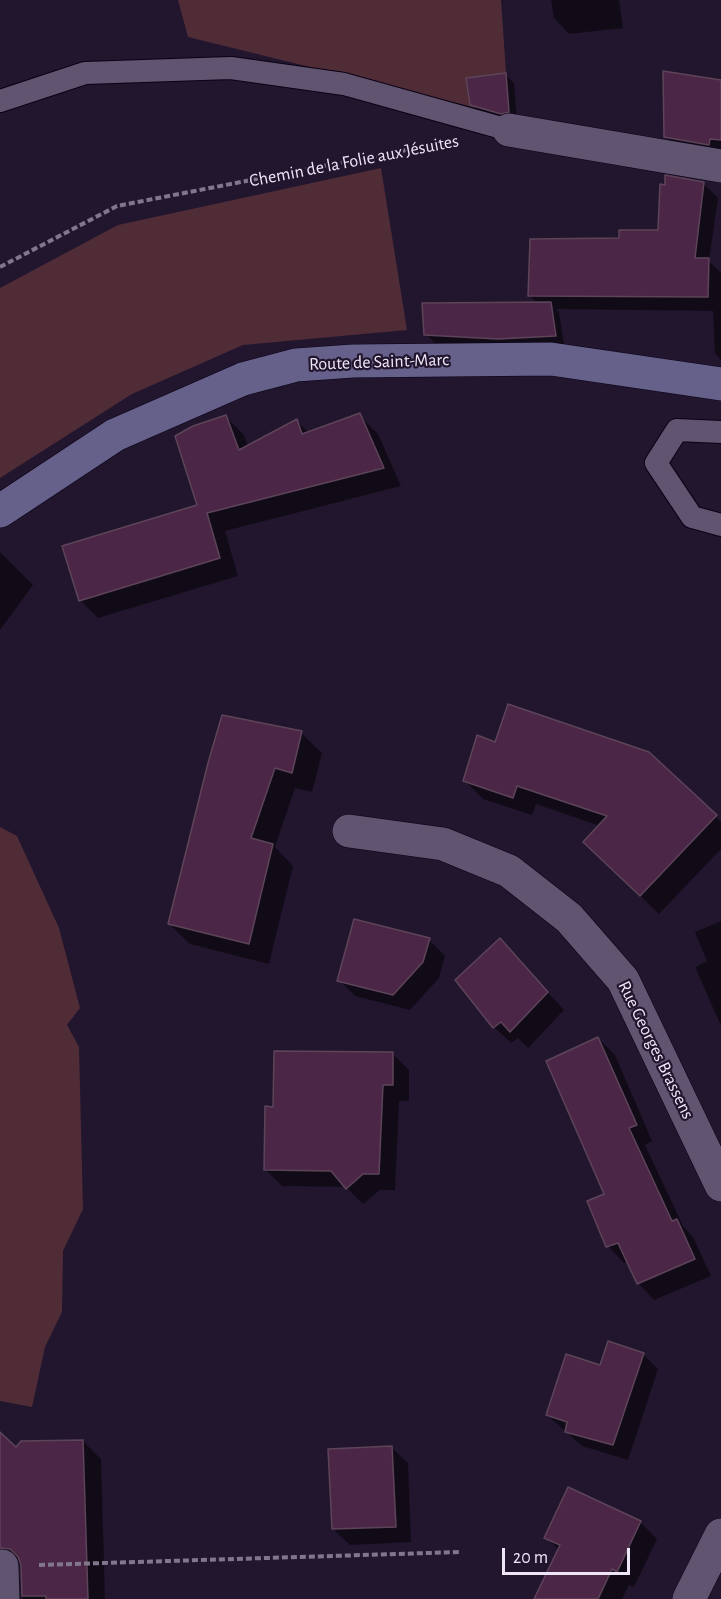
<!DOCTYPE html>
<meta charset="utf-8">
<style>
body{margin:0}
#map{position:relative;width:721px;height:1599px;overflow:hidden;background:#21162e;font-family:"Alegreya Sans",sans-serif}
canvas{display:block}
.scale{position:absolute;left:502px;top:1548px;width:128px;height:27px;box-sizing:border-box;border:3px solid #ede6f7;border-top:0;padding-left:8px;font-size:18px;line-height:21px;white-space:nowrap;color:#ede6f7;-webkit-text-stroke:4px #21162e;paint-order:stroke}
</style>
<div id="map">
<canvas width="721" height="1599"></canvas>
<div class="scale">20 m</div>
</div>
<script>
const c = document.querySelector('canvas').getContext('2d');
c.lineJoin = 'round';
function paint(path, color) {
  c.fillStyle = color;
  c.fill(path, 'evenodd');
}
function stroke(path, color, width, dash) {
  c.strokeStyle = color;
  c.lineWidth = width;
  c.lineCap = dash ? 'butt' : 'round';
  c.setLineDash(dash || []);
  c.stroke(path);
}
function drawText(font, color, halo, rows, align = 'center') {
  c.font = font + ' "Alegreya Sans",sans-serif';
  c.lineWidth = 4.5;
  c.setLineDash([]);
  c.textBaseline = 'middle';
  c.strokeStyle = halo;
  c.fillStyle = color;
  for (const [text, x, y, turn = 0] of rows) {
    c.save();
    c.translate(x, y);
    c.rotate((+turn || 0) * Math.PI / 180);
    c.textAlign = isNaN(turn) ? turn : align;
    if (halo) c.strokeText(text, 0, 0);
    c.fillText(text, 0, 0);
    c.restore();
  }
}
const green = new Path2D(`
 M 178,0 L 501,0 L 509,116 L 188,37 Z
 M 381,168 L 407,330 L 243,345 L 132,394 L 0,478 L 0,288 L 118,225 Z
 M 0,827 L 17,836 L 59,928 L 80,1008 L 67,1025 L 79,1047 L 83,1209 L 63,1251 L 62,1312 L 45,1347 L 32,1407 L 0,1401 Z`);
const shadow = new Path2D(`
 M 551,0 L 619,0 L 623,28 L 569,34 L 554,18 Z
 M 505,74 L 514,83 L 517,120 L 480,113 L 472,104 Z
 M 721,81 L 721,158 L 680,151 L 666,137 Z
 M 704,184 L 718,198 L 709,261 L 721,273 L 721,360 L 715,353 L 713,311 L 556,309 L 559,312 L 564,344 L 508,347 L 435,343 L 426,334 L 537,303 L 529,295 L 620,240 L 659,231 Z
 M 359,415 L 378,434 L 401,486 L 225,531 L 238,576 L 98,618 L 80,600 L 199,506 L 226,417 L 244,435 L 248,447 L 297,421 L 309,433 Z
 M 0,552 L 33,585 L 0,630 Z
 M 301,733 L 322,753 L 312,792 L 295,788 L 275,847 L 293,866 L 269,964 L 190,944 L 169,924 L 209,763 Z
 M 496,744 L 648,753 L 721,822 L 721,849 L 659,914 L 604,860 L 600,826 L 536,804 L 532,815 L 483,799 L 464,780 Z
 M 721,921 L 721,1026 L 695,967 L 707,961 L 695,932 Z
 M 429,940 L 445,956 L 439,978 L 410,1010 L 355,996 L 339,980 Z
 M 500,940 L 564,1010 L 528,1048 L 518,1038 L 511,1043 L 494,1027 Z
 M 598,1038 L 615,1055 L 652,1141 L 645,1145 L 683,1226 L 693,1237 L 711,1276 L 654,1300 L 638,1283 L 628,1262 L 624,1263 L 608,1246 Z
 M 392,1053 L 409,1070 L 409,1101 L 399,1101 L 395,1190 L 380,1190 L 363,1204 L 346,1187 L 282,1186 L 265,1169 L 275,1108 Z
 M 643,1354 L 658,1369 L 628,1460 L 582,1446 L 547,1415 L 601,1367 Z
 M 83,1441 L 101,1459 L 105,1599 L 23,1599 L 22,1565 L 20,1565 L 10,1568 L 0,1599 L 0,1446 L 16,1449 Z
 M 391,1447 L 408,1463 L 411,1542 L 350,1545 L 333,1529 Z
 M 640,1522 L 657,1539 L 634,1587 L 629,1585 L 622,1599 L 536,1599 L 559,1550 L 546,1537 Z`);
const building = new Path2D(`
 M 663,71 L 721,80 L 721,140 L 710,139 L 709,145 L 664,137 Z
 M 506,73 L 509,112 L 501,114 L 470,105 L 466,78 Z
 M 665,175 L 704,182 L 695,258 L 709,258 L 708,297 L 528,296 L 530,239 L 619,238 L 619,230 L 658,230 L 660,184 L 665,185 Z
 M 551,302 L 556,336 L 498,339 L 424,335 L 422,303 Z
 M 360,413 L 384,468 L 207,513 L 220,558 L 79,601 L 62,546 L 197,505 L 175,436 L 193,426 L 226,415 L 239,450 L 297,419 L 302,434 Z
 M 508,704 L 649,752 L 717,815 L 640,896 L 583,842 L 607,816 L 517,786 L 513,798 L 463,781 L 477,735 L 495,742 Z
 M 222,715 L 302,731 L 292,773 L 275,768 L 251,838 L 273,844 L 249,944 L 168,924 L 208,763 Z
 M 354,919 L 430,938 L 423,962 L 393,995 L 337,981 Z
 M 500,938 L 548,992 L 510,1032 L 501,1022 L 493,1028 L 455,980 Z
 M 598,1037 L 637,1125 L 629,1128 L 672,1221 L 677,1219 L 695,1259 L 637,1284 L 618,1243 L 606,1247 L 587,1201 L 604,1194 L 546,1061 Z
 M 274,1051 L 393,1052 L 393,1085 L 383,1085 L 379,1174 L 363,1174 L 346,1189 L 331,1171 L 264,1170 L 265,1106 L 273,1107 Z
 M 608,1341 L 644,1353 L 613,1445 L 565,1432 L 567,1422 L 546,1415 L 566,1354 L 600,1365 Z
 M 0,1432 L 16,1447 L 21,1441 L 83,1440 L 88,1599 L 46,1599 L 46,1596 L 22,1596 L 21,1565 L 18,1557 L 10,1549 L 0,1548 Z
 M 392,1446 L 396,1527 L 332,1529 L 328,1449 Z
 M 568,1487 L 641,1521 L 617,1572 L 612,1569 L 598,1599 L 534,1599 L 560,1545 L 544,1538 Z`);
const path = new Path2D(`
 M 0,267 L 117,206 L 432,145
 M 39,1565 L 461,1552`);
const lane = new Path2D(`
 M 0,101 L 85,73 L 231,68 L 344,84 L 509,130
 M 721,432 L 677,430 L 656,463 L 692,517 L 721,525`);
const street = new Path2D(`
 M 509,130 L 721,166
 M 349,831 L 443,844 L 509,871 L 569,918 L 623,980 L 721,1185
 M 2,1566 L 3,1599
 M 689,1599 L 721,1535`);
const secondary = new Path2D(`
 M 0,511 L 115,435 L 243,379 L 296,365 L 353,361 L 551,359 L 721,384`);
const streetNames = [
 ["Chemin de la Folie aux Jésuites",354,161,-11],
 ["Route de Saint-Marc",379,362,-2],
 ["Rue Georges Brassens",656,1050,64]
];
paint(green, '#502c37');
paint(shadow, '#0007');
paint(building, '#4c2647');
stroke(building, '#5d4459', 1.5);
stroke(lane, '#0a0215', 24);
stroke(street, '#0a0215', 34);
stroke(secondary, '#0a0215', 34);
stroke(path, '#81778c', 4, [6, 3]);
stroke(lane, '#605470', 22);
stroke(street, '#605470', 33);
stroke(secondary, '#65618a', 33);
drawText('18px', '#ede6f7', '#21162e', streetNames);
</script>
